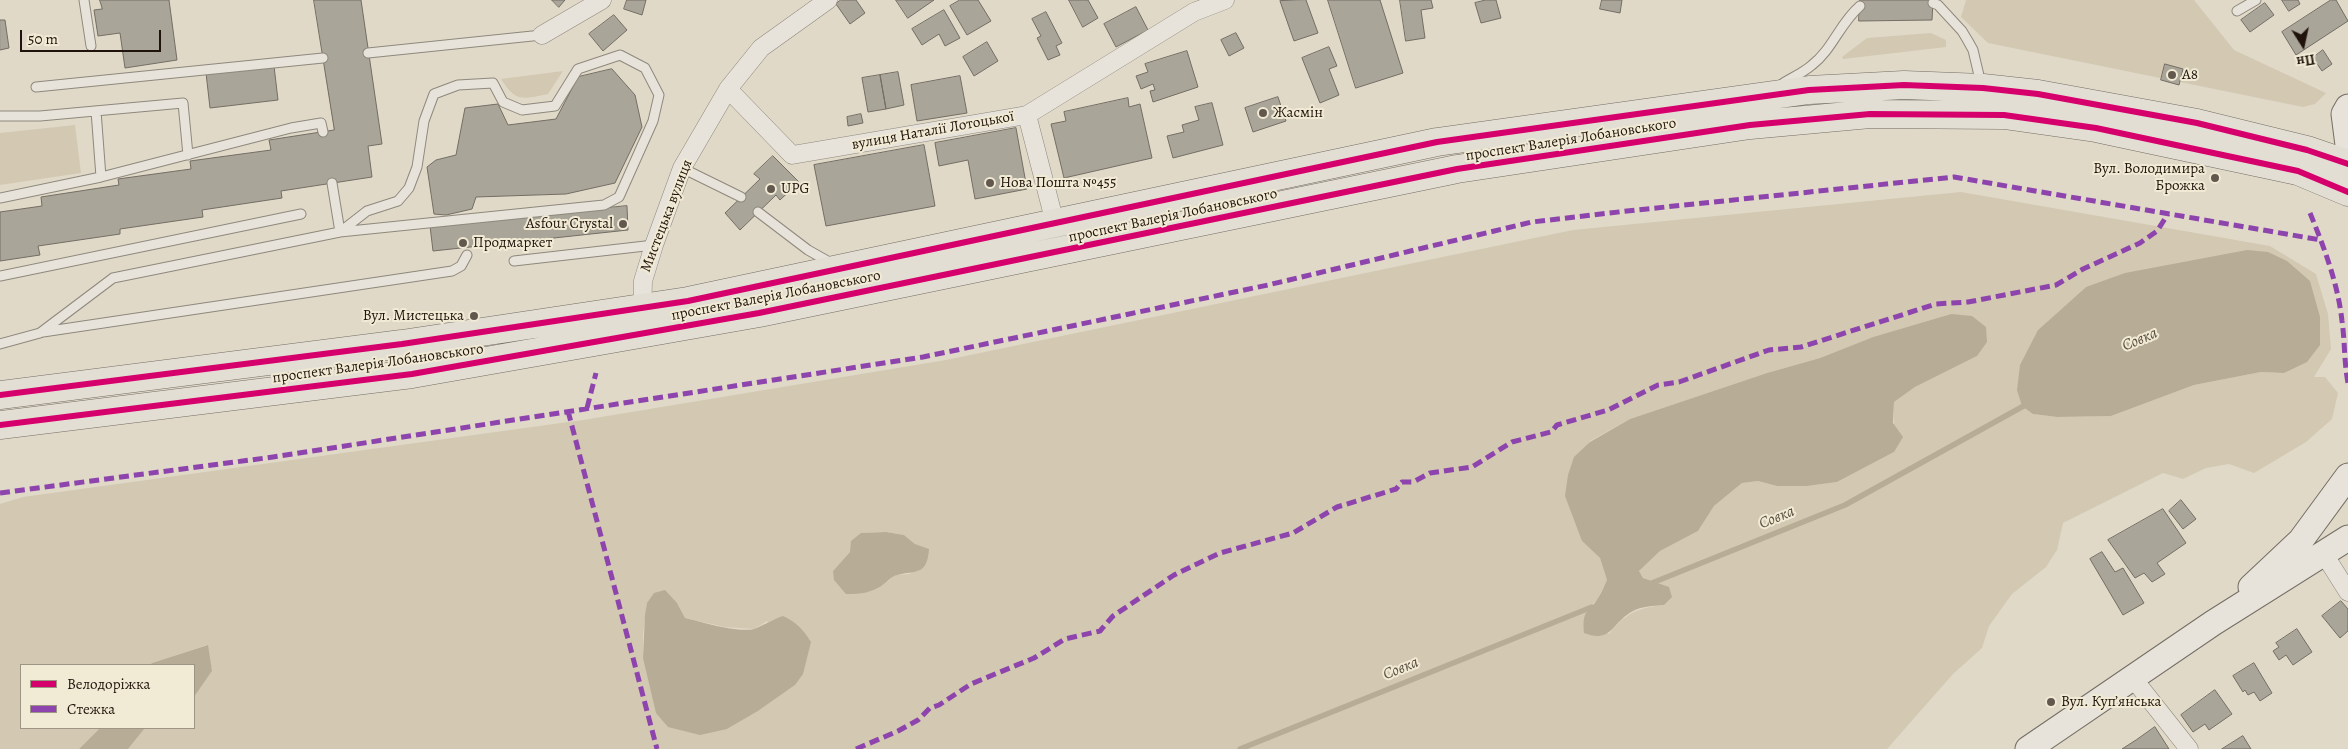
<!DOCTYPE html>
<meta charset="utf-8">
<style>
body{margin:0}
#map{position:relative;width:2348px;height:749px;overflow:hidden;background:#e0d9c8;font-family:Alegreya,serif}
canvas{display:block}
.legend{position:absolute;left:20px;top:664px;width:175px;height:65px;box-sizing:border-box;background:#f1ead4;border:1px solid #9d9484;margin:0;padding:6px 9px;list-style:none;font-size:15px;color:#20130b}
.legend li{display:flex;align-items:center;gap:10px;height:25px}
.legend b{width:25px;border:1px solid #9d9484}
.north{position:absolute;left:2278px;top:20px;width:50px;height:50px;-webkit-text-stroke:4px #f1ead4;paint-order:stroke;rotate:170deg;font-size:14px;font-weight:700;line-height:20px;text-align:center;color:#20130b}
.north::after{content:'';display:block;margin:auto;width:18px;height:22px;background:#20130b;clip-path:polygon(50% 0,100% 100%,50% 72%,0 100%)}
.scale{position:absolute;left:20px;top:30px;width:141px;height:22px;box-sizing:border-box;border:2px solid #20130b;border-top:0;padding-left:6px;font-size:15px;line-height:18px;white-space:nowrap;color:#20130b;-webkit-text-stroke:4px #f1ead4;paint-order:stroke}
</style>
<div id="map">
<canvas width="2348" height="749"></canvas>
<ul class="legend">
<li><b style="height:6px;background:#d6006c"></b>Велодоріжка</li>
<li><b style="height:6px;background:#8e44ad"></b>Стежка</li>
</ul>
<div class="north">Пн</div>
<div class="scale">50 m</div>
</div>
<script>
const c = document.querySelector('canvas').getContext('2d');
c.lineJoin = 'round';
function paint(path, color) {
  c.fillStyle = color;
  c.fill(path, 'evenodd');
}
function stroke(path, color, width, dash) {
  c.strokeStyle = color;
  c.lineWidth = width;
  c.lineCap = dash ? 'butt' : 'round';
  c.setLineDash(dash || []);
  c.stroke(path);
}
function drawText(font, color, halo, rows, align = 'center') {
  c.font = font + ' Alegreya,serif';
  c.lineWidth = 4;
  c.setLineDash([]);
  c.textBaseline = 'middle';
  c.strokeStyle = halo;
  c.fillStyle = color;
  for (const [text, x, y, turn = 0] of rows) {
    c.save();
    c.translate(x, y);
    c.rotate((+turn || 0) * Math.PI / 180);
    c.textAlign = isNaN(turn) ? turn : align;
    if (halo) c.strokeText(text, 0, 0);
    c.fillText(text, 0, 0);
    c.restore();
  }
}
const green = new Path2D(`
 M 1966,0 L 2194,0 L 2234,50 L 2326,93 L 2315,104 L 2303,107 L 1988,43 L 1961,17 Z
 M 1931,33 L 1946,40 L 1946,47 L 1843,59 L 1842,57 L 1867,38 Z
 M 563,71 L 548,94 C 523,99 516,103 501,79 Z
 M 75,125 L 81,173 L 0,185 L 0,133 Z
 M 1961,192 L 2270,246 L 2316,274 L 2328,314 L 2331,349 L 2314,377 L 2325,377 L 2338,393 L 2332,419 L 2306,442 L 2254,473 L 2229,464 L 2206,468 L 2183,479 L 2163,473 L 2063,523 L 2057,550 L 2046,567 L 2012,594 L 1989,626 L 1982,648 L 1953,674 L 1887,749 L 128,749 L 145,728 L 194,728 L 194,697 L 212,671 L 207,645 L 152,663 L 150,665 L 21,665 L 21,728 L 100,728 L 79,749 L 0,749 L 0,504 L 23,497 L 583,420 L 946,360 L 1573,230 ZM 2247,250 L 2284,373 L 2261,372 L 2194,385 L 2111,416 L 2057,417 L 2033,414 L 2038,330 L 2086,287 ZM 1951,314 L 1977,356 L 1915,387 L 1894,402 L 1894,452 L 1837,482 L 1807,486 L 1777,486 L 1758,481 L 1742,483 L 1714,506 L 1698,531 L 1660,551 L 1639,571 L 1643,578 L 1654,582 L 1664,605 C 1637,608 1626,613 1609,634 L 1587,609 L 1597,600 L 1607,580 L 1600,558 L 1582,541 L 1590,441 L 1630,419 L 1767,373 L 1820,358 L 1873,337 ZM 886,532 L 904,535 L 915,544 L 928,549 L 910,574 L 895,575 L 883,585 L 833,571 L 850,552 L 861,533 ZM 677,603 L 685,618 L 725,627 L 754,629 L 767,621 L 795,685 L 758,711 L 727,729 L 643,658 L 643,635 L 647,604 Z`);
const water = new Path2D(`
 M 2247,250 L 2268,252 L 2287,261 L 2310,281 L 2320,317 L 2320,345 L 2307,362 L 2284,373 L 2261,372 L 2194,385 L 2111,416 L 2057,417 L 2033,414 L 2022,406 L 2017,390 L 2020,365 L 2038,330 L 2086,287 L 2125,273 Z
 M 1951,314 L 1972,316 L 1986,327 L 1987,342 L 1977,356 L 1915,387 L 1894,402 L 1893,423 L 1903,437 L 1894,452 L 1837,482 L 1807,486 L 1777,486 L 1758,481 L 1742,483 L 1714,506 L 1698,531 L 1660,551 L 1639,571 L 1643,578 L 1669,587 L 1672,597 L 1664,605 C 1653,606 1643,606 1633,611 C 1612,622 1612,644 1584,633 C 1582,608 1588,615 1598,598 C 1602,592 1604,586 1607,580 L 1600,558 L 1582,541 L 1565,496 L 1568,475 L 1574,457 L 1590,442 L 1630,419 L 1767,373 L 1820,358 L 1873,337 Z
 M 886,532 L 904,535 L 915,544 L 929,549 C 927,576 916,570 897,575 C 892,576 888,581 884,584 C 872,593 861,594 846,594 L 834,580 L 833,571 L 850,552 L 851,541 L 861,533 Z
 M 665,590 L 677,603 L 685,618 C 702,622 737,633 754,629 C 760,627 774,619 783,616 C 796,622 803,629 811,642 L 803,674 L 795,685 L 758,711 L 727,729 L 700,735 L 668,727 L 656,713 L 643,658 L 645,615 L 647,603 L 654,593 Z
 M 208,645 L 212,671 L 194,697 L 194,665 L 150,665 L 152,663 Z
 M 100,728 L 145,728 L 128,749 L 79,749 Z`);
const stream = new Path2D(`
 M 1647,585 L 1845,505 L 2029,403
 M 1240,749 L 1592,607`);
const building = new Path2D(`
 M 100,0 L 169,0 L 177,60 L 125,68 L 120,33 L 98,36 L 94,10 L 102,9 Z
 M 314,0 L 361,0 L 382,144 L 368,146 L 372,177 L 281,191 L 282,198 L 202,210 L 203,217 L 120,229 L 120,234 L 38,246 L 40,255 L 0,261 L 0,212 L 42,206 L 41,197 L 119,185 L 118,179 L 191,169 L 190,161 L 271,150 L 269,140 L 334,130 Z
 M 552,0 L 565,0 L 559,7 Z
 M 627,0 L 646,0 L 642,15 L 624,9 Z
 M 841,0 L 856,0 L 865,13 L 850,24 L 836,4 Z
 M 896,0 L 934,0 L 908,18 Z
 M 960,0 L 978,0 L 991,21 L 967,35 L 950,6 Z
 M 1069,0 L 1088,0 L 1098,18 L 1083,27 Z
 M 1306,0 L 1318,33 L 1294,41 L 1280,1 Z
 M 1328,0 L 1380,0 L 1403,73 L 1356,88 Z
 M 1400,0 L 1431,0 L 1433,8 L 1421,10 L 1425,38 L 1406,41 Z
 M 1486,0 L 1496,0 L 1501,18 L 1481,23 L 1475,3 Z
 M 1602,0 L 1622,0 L 1620,13 L 1600,9 Z
 M 1860,0 L 1933,0 L 1932,20 L 1859,21 Z
 M 2282,0 L 2298,0 L 2300,4 L 2289,11 Z
 M 2331,0 L 2336,0 L 2348,21 L 2296,55 L 2282,32 Z
 M 2265,3 L 2274,15 L 2250,32 L 2241,20 Z
 M 1136,7 L 1148,30 L 1116,47 L 1104,24 Z
 M 944,10 L 960,38 L 945,46 L 939,34 L 922,45 L 912,29 Z
 M 1046,12 L 1062,43 L 1056,46 L 1060,55 L 1048,60 L 1037,38 L 1041,36 L 1032,19 Z
 M 614,15 L 627,30 L 603,51 L 589,34 Z
 M 0,20 L 5,20 L 9,48 L 0,50 Z
 M 1236,33 L 1244,48 L 1229,56 L 1221,40 Z
 M 987,42 L 998,61 L 974,76 L 963,57 Z
 M 1329,47 L 1337,66 L 1329,69 L 1339,95 L 1320,103 L 1302,58 Z
 M 2323,50 L 2332,64 L 2322,71 L 2313,58 Z
 M 1187,51 L 1198,87 L 1153,102 L 1150,91 L 1155,90 L 1153,84 L 1141,89 L 1136,76 L 1148,72 L 1145,64 Z
 M 2165,64 L 2183,69 L 2179,85 L 2161,80 Z
 M 274,66 L 278,100 L 210,108 L 206,73 Z
 M 612,69 L 635,95 L 642,127 L 615,183 L 566,194 L 476,197 L 472,209 L 446,215 L 434,214 L 427,167 L 436,160 L 456,155 L 465,108 L 498,104 L 508,125 L 556,119 L 578,77 Z
 M 898,72 L 904,105 L 886,109 L 880,75 Z
 M 880,75 L 886,109 L 868,112 L 862,78 Z
 M 960,76 L 967,113 L 917,121 L 911,85 Z
 M 1278,97 L 1286,121 L 1253,132 L 1245,108 Z
 M 1128,98 L 1129,107 L 1140,104 L 1152,158 L 1064,178 L 1051,124 L 1066,121 L 1064,112 Z
 M 1212,103 L 1223,145 L 1173,158 L 1167,136 L 1184,132 L 1182,125 L 1199,120 L 1195,107 Z
 M 861,114 L 863,123 L 848,126 L 847,117 Z
 M 1016,128 L 1027,189 L 975,199 L 968,160 L 939,166 L 935,143 Z
 M 924,145 L 935,206 L 826,226 L 814,165 Z
 M 773,156 L 799,182 L 780,200 L 776,195 L 740,230 L 725,213 L 760,179 L 754,174 Z
 M 627,206 L 628,230 L 433,251 L 430,226 Z
 M 2181,500 L 2196,519 L 2183,529 L 2169,511 Z
 M 2163,509 L 2186,543 L 2157,563 L 2165,574 L 2152,582 L 2144,573 L 2135,578 L 2108,540 Z
 M 2102,552 L 2115,572 L 2123,568 L 2144,603 L 2123,615 L 2090,559 Z
 M 2341,601 L 2348,609 L 2348,631 L 2340,638 L 2322,616 Z
 M 2297,629 L 2312,652 L 2293,665 L 2286,655 L 2279,660 L 2273,651 L 2279,647 L 2276,643 Z
 M 2254,663 L 2272,693 L 2260,701 L 2254,692 L 2248,695 L 2245,690 L 2243,692 L 2233,676 Z
 M 2215,690 L 2232,714 L 2209,730 L 2205,724 L 2193,732 L 2181,715 Z
 M 2155,727 L 2169,749 L 2122,749 L 2136,740 Z
 M 2243,736 L 2251,749 L 2222,749 Z`);
const service = new Path2D(`
 M 84,0 L 91,46
 M 1933,3 L 1938,5 L 1962,31 L 1968,41 L 1973,50 L 1981,84
 M 2237,11 L 2256,0
 M 368,53 L 542,35
 M 1782,84 C 1791,78 1803,73 1812,65 C 1832,50 1840,23 1860,6
 M 36,87 L 323,58
 M 96,111 L 101,177
 M 0,116 L 40,116 L 183,103 L 188,155
 M 682,168 L 741,197
 M 332,183 L 340,232
 M 0,198 L 101,177 L 291,128 L 321,123 L 323,132
 M 758,212 L 808,250 L 831,263
 M 514,261 L 654,245
 M 0,276 L 301,214
 M 43,332 L 452,271 L 461,266 L 467,255
 M 0,344 L 40,333 L 113,278 L 340,232 L 604,205 L 619,197 L 653,121 L 659,95 L 645,68 L 620,55 L 578,69 L 555,106 L 522,110 L 503,102 L 493,83 L 458,85 L 434,94 L 424,121 L 417,167 L 409,188 L 398,201 L 367,211 L 340,232`);
const minor = new Path2D(`
 M 542,35 L 602,0
 M 728,89 L 792,155 L 1027,115 L 1194,12 L 1225,0
 M 1027,115 L 1055,223
 M 642,317 L 643,281 L 654,245 L 682,168 L 728,89 L 761,48 L 828,0
 M 2324,554 L 2348,592
 M 2132,677 L 2189,749`);
const secondary = new Path2D(`
 M 2348,107 L 2344,114 L 2348,145
 M 2251,587 L 2301,540 L 2348,476
 M 2028,749 L 2213,623 L 2348,538`);
const primary = new Path2D(`
 M 0,395 L 402,344 L 688,301 L 1437,142 L 1809,90 L 1904,85 L 1983,88 L 2038,94 L 2197,123 L 2307,150 L 2348,164
 M 0,425 L 412,374 L 759,313 L 1457,169 L 1750,125 L 1870,114 L 2004,115 L 2096,128 L 2298,171 L 2348,192`);
const quiet = new Path2D(`
 M 2310,213 C 2324,247 2338,284 2342,321 C 2345,342 2344,362 2348,383
 M 587,408 L 596,373
 M 568,411 L 657,749
 M 0,493 L 273,457 L 923,357 L 1268,285 L 1532,222 L 1627,211 L 1954,177 L 2321,240
 M 856,749 L 898,731 L 918,720 L 930,708 L 939,705 L 971,684 L 1034,658 L 1065,639 L 1100,631 L 1113,616 L 1174,575 L 1220,553 L 1293,533 L 1337,507 L 1396,489 L 1402,482 L 1413,482 L 1430,473 L 1472,467 L 1512,442 L 1551,432 L 1557,425 L 1608,410 L 1658,385 L 1679,382 L 1769,350 L 1801,347 L 1936,304 L 1968,302 L 2056,285 L 2083,269 L 2140,243 L 2157,231 L 2168,214`);
const cycleway = new Path2D(`
 M 0,395 L 402,344 L 688,301 L 1437,142 L 1809,90 L 1904,85 L 1983,88 L 2038,94 L 2197,123 L 2307,150 L 2348,164
 M 0,425 L 412,374 L 759,313 L 1457,169 L 1750,125 L 1870,114 L 2004,115 L 2096,128 L 2298,171 L 2348,192`);
const markers = [
 [2172,75,5,"#63584d"],
 [1263,113,5,"#63584d"],
 [2215,178,5,"#63584d"],
 [990,183,5,"#63584d"],
 [771,189,5,"#63584d"],
 [623,224,5,"#63584d"],
 [463,243,5,"#63584d"],
 [474,316,5,"#63584d"],
 [2051,702,5,"#63584d"]
];
const poiNames = [
 ["А8",2182,75],
 ["Жасмін",1273,113],
 ["Вул. Володимира",2205,169,"right"],
 ["Брожка",2205,186,"right"],
 ["Нова Пошта №455",1000,183],
 ["UPG",781,189],
 ["Asfour Crystal",613,224,"right"],
 ["Продмаркет",473,243],
 ["Вул. Мистецька",464,316,"right"],
 ["Вул. Куп’янська",2061,702]
];
const streetNames = [
 ["вулиця Наталії Лотоцької",933,131,-10],
 ["проспект Валерія Лобановського",1571,140,-9],
 ["Мистецька вулиця",667,216,-69],
 ["проспект Валерія Лобановського",1173,216,-12],
 ["проспект Валерія Лобановського",776,296,-11],
 ["проспект Валерія Лобановського",378,364,-8]
];
const waterNames = [
 ["Совка",2140,340,-23],
 ["Совка",1777,518,-22],
 ["Совка",1401,669,-22]
];
paint(green, '#d3c8b1');
paint(water, '#b7ac96');
stroke(stream, '#b7ac96', 5.5);
paint(building, '#aaa599');
stroke(building, '#736d64', 1);
stroke(service, '#8e887d', 11);
stroke(minor, '#8e887d', 19);
stroke(secondary, '#736d64', 27);
stroke(primary, '#736d64', 29);
stroke(service, '#e7e3da', 9);
stroke(minor, '#e7e3da', 18);
stroke(secondary, '#e7e3da', 25);
stroke(primary, '#e3ded4', 28);
stroke(quiet, '#8e44ad', 5, [10, 5]);
stroke(cycleway, '#d6006c', 6);
for (const [x, y, r, color] of markers) {
  const dot = new Path2D();
  dot.arc(x, y, r, 0, 2 * Math.PI);
  c.fillStyle = color;
  c.fill(dot);
  stroke(dot, '#f1ead4', 2);
}
drawText('15px', '#20130b', '#f1ead4', poiNames, 'left');
drawText('15px', '#20130b', '#f1ead4', streetNames);
drawText('italic 16px', '#5c4f40', '#f1ead4', waterNames);
</script>
